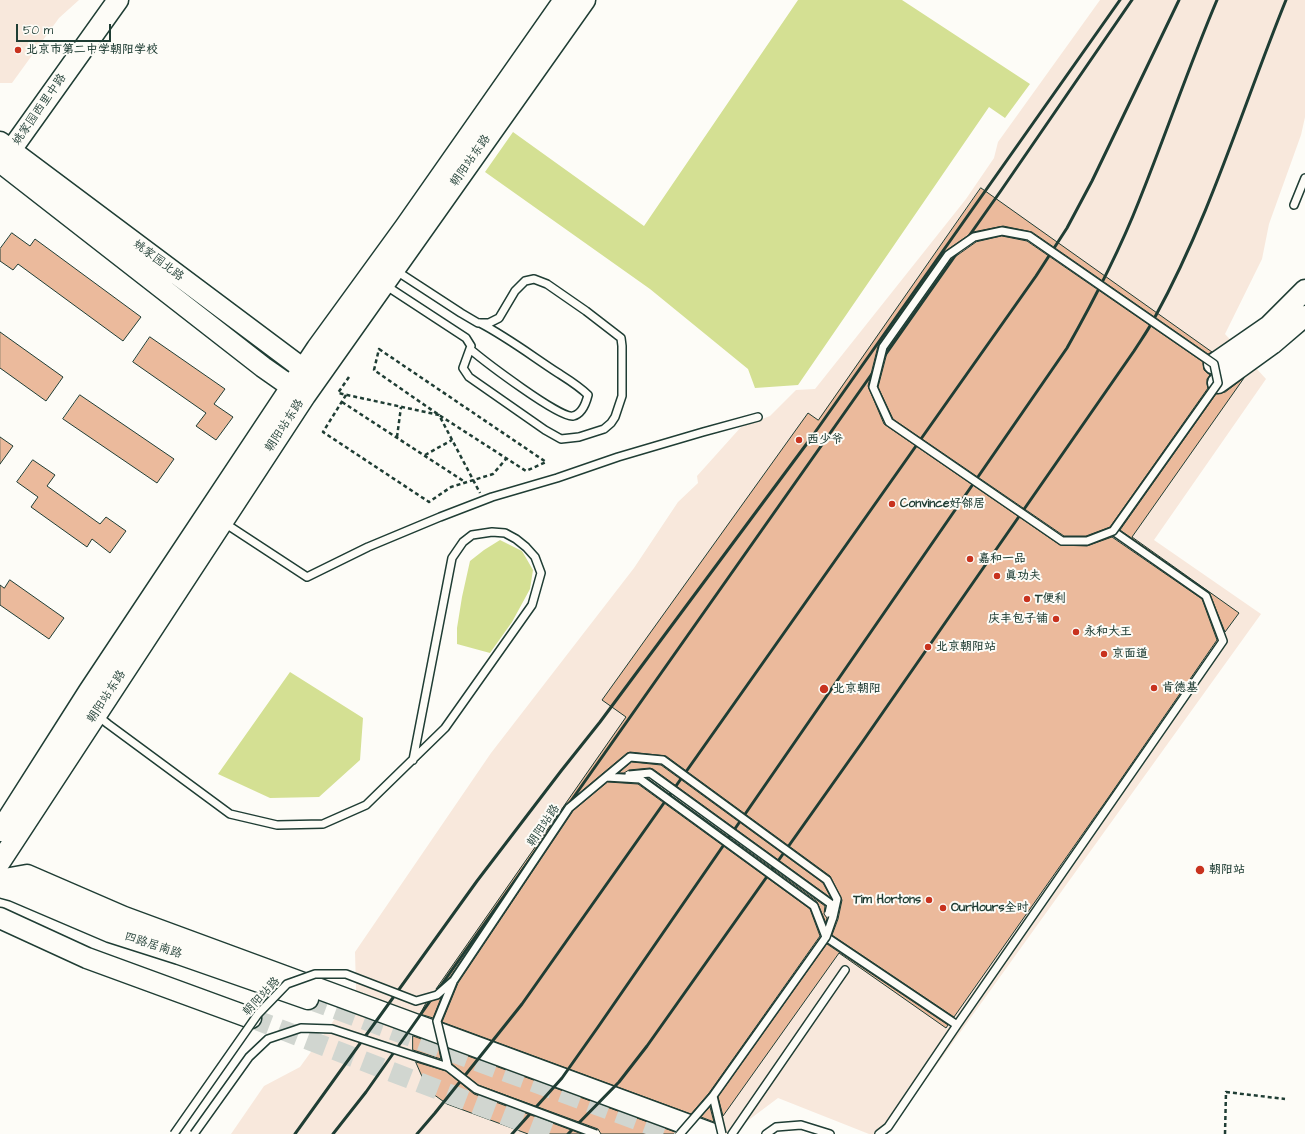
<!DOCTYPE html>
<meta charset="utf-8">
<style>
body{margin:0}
#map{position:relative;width:1305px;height:1134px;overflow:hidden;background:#fdfcf7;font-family:"Architects Daughter",sans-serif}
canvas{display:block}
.scale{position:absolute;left:16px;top:24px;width:95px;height:18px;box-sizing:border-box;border:2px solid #1f3d34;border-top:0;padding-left:5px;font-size:12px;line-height:14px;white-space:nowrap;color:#1f3d34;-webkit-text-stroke:3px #fdfcf7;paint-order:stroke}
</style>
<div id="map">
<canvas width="1305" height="1134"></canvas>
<div class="scale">50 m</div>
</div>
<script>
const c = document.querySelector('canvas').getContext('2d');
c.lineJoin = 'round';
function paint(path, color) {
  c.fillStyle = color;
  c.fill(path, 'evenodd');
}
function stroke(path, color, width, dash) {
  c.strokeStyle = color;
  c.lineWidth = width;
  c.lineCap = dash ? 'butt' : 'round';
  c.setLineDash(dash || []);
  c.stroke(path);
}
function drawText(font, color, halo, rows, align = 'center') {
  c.font = font + ' "Architects Daughter","LXGW WenKai TC",sans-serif';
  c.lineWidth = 4;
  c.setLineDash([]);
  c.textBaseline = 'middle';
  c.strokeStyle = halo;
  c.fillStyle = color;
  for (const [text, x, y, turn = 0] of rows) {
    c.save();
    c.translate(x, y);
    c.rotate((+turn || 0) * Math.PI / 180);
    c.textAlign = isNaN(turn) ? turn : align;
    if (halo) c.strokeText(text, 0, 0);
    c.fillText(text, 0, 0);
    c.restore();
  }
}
const built = new Path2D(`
 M 0,0 L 79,0 L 59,18 L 12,83 L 0,83 Z
 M 1100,0 L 1305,0 L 1305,117 L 1301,135 L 1269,224 L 1262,259 L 1225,334 L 1266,379 L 1154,540 L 1261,614 L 887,1134 L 869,1134 L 778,1098 L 730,1134 L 231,1134 L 264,1086 L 300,1067 L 355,991 L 356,989 L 355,952 L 491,753 L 634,568 L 678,502 L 698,483 L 697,476 L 741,427 L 770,416 L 796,390 L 815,389 L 966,199 L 994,158 L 998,142 Z`);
const green = new Path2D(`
 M 798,0 L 902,0 L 1030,84 L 1005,118 L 989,107 L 798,385 L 755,388 L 748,369 L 650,289 L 485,172 L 513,132 L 644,226 Z
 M 500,540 L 522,551 L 533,570 L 530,589 L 512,622 L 490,653 L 457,644 L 457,628 L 462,597 L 470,561 L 484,550 Z
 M 290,672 L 363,718 L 360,760 L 319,797 L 270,798 L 218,774 Z`);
const building = new Path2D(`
 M 981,188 L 1212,352 L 1208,354 L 1032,232 L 1003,226 L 973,232 L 944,252 L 878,346 L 868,386 L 884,424 L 1060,545 L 1087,546 L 1112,537 L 1202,599 L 1217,640 L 1108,798 L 954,1017 L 832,935 L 838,919 L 842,900 L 830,876 L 666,756 L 630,752 L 627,753 L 565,805 L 450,977 L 436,989 L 626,717 L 602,700 L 808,413 L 818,420 Z
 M 12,233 L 30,246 L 35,239 L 141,317 L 123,341 L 18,264 L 13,270 L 0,261 L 0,249 Z
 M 1002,236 L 1027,241 L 1203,362 L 1204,370 L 1210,375 L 1207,379 L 1207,384 L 1208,388 L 1110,527 L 1086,536 L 1064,536 L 893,419 L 878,387 L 888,349 L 952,259 L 976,242 Z
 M 0,332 L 63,377 L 46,401 L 0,368 Z
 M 150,337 L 225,389 L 214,404 L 233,417 L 216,440 L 196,426 L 206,413 L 133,362 Z
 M 1244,378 L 1132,537 L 1239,613 L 1225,632 L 1209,592 L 1120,530 L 1216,394 L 1225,392 Z
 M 80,395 L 174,459 L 157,483 L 63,419 Z
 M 0,437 L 13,446 L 0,464 Z
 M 33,460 L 55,475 L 47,486 L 100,524 L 106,517 L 126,531 L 110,553 L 92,539 L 87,547 L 31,507 L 38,497 L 17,482 Z
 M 10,580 L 64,618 L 49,639 L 0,605 L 0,585 L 4,588 Z
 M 632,762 L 661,765 L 823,883 L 831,898 L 653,769 L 650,768 L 629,770 L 624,773 L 619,773 Z
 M 647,778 L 825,906 L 824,914 L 827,918 L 826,923 L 817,902 Z
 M 608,782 L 638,784 L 810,909 L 820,936 L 709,1093 L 691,1114 L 442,1022 L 458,983 L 573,811 Z
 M 827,944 L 948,1025 L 946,1028 L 839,953 L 723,1116 L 718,1097 Z
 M 441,998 L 433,1018 L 420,1014 L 426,1003 Z
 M 413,1036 L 438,1045 L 441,1059 L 413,1050 Z
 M 449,1049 L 675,1132 L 675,1134 L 601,1134 L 598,1129 L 478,1085 L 452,1064 Z
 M 416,1062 L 446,1071 L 474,1094 L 582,1134 L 528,1134 L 447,1104 L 433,1094 L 424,1081 Z
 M 710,1107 L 714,1122 L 701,1117 Z`);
const secondaryTunnel = new Path2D(`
 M 308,999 L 675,1134
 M 251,1018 L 554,1134`);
const path = new Path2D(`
 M 379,349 L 546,462 L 526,471 L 439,415 L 374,370 Z
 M 349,377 L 338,393 L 439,415 L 480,493
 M 346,395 L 323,432 L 429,502 L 451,487 L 493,474 L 506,459
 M 342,402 L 465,482
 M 397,437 L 401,407
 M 425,455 L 452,440
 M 1225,1134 L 1226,1092 L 1285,1099`);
const lane = new Path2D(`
 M 1294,205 L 1305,178
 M 385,285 L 466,338 L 471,346 L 463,368 L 469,377 L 545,430 L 561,439 L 579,437 L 604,429 L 611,423 L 615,417 L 622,396 L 622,346 L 621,338 L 586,311 L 547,284 L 534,279 L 525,281 L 515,291 L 499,318 L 489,323 L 478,323 L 461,313 L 395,270
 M 470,349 C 483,360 560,419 573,416 C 582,414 586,403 588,395 C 579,386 569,380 558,373 C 532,356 507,337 480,323
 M 223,522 L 307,577 L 368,547 L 440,517 L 492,497 L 557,478 L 618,457 L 703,432 L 758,417
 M 98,716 L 108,724 L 230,814 L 277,825 L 323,824 L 366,805 L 445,728 L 532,605 L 541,573 L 535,557 L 526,547 L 516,539 L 505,533 L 492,532 L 472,535 L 463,542 L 452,558 L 413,760
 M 826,937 L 957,1025 L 888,1127 L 879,1134
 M 957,1025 L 1223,641 L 1206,596 L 1113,531
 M 732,1134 L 845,970
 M 766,1134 L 776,1127 L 801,1125 L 830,1134`);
const secondary = new Path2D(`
 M 0,142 L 314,377
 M 0,158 L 11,150 L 118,0
 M 0,162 L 263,367 L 303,395
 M 1214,364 L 1269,326 L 1305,290
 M 1218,383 L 1272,344 L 1305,316
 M 0,831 L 89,691 L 291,387 L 317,348 L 405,227 L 564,0
 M 0,862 L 305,396 L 585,0
 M 0,880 L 27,875 L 124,917 L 713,1134
 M 0,887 L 14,891 L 110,932 L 179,954 L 308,999
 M 0,918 L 87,958 L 251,1018`);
const rail = new Path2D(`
 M 295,1134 L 477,881 L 561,771 L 600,722 L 811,438 L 1120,0
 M 333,1134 L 366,1092 L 1000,192 L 1132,0
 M 417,1134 L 435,1113 L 522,1004 L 1036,276 L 1067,228 L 1092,181 L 1179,0
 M 512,1134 L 562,1078 L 598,1027 L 1067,348 C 1094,300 1119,252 1139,201 C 1166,134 1189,66 1217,0
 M 568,1134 L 619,1082 L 647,1046 L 863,741 L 1134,351 C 1141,340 1149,329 1155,317 C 1210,217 1243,106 1286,0`);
const laneBridge = new Path2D(`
 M 1002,231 L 1029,236 L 1214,364 L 1218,383 L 1113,531 L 1087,541 L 1062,541 L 889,422 L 873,387 L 883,347 L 948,255 L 974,237 Z
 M 629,775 L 650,773 L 831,904 L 829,913
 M 606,777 L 630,757 L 663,760 L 827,880 L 837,899 L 833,917 L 826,937
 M 448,1067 L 437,1021 L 453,982
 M 174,1134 L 258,1014 L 287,984 L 315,974 L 346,974 L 416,1001 L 437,995 L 454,980 L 569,808 L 606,777 L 640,779 L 814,906 L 826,937 L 713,1096 L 722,1134
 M 194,1134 L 249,1057 L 268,1039 L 301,1028 L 332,1029 L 448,1067 L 476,1089 L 596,1134
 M 680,1134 L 713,1096`);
const markers = [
 [18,50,4,"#c8321e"],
 [799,440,4,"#c8321e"],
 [892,504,4,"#c8321e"],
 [970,559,4,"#c8321e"],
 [997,576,4,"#c8321e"],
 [1027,599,4,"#c8321e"],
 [1056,619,4,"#c8321e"],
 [1076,632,4,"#c8321e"],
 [928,647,4,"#c8321e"],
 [1104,654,4,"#c8321e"],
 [1154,688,4,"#c8321e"],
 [824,689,5,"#c8321e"],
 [1200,870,5,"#c8321e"],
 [929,900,4,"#c8321e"],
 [943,908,4,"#c8321e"]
];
const poiNames = [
 ["北京市第二中学朝阳学校",26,50],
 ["西少爷",807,440],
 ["Convince好邻居",900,504],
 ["嘉和一品",978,559],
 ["真功夫",1005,576],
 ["T便利",1035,599],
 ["庆丰包子铺",1048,619,"right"],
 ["永和大王",1084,632],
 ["北京朝阳站",936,647],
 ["京面道",1112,654],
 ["肯德基",1162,688],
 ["北京朝阳",833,689],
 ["朝阳站",1209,870],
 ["Tim Hortons",921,900,"right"],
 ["OurHours全时",951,908]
];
const streetNames = [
 ["姚家园西里中路",40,110,-55],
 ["朝阳站东路",471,161,-55],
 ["姚家园北路",158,261,37],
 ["朝阳站东路",285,426,-57],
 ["朝阳站东路",107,697,-57],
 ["朝阳站路",544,826,-56],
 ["四路居南路",153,946,18],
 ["朝阳站路",262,997,-47]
];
paint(built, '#f8e8dc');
paint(green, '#d4e093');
paint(building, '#ebba9c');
stroke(building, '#1f3d34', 1);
stroke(secondaryTunnel, '#d1d6d0', 20, [20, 10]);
stroke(lane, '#1f3d34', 10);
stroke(secondary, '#1f3d34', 23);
stroke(path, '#1f3d34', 2.5, [4, 3]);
stroke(lane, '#fdfcf7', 7);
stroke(secondary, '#fdfcf7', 20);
stroke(rail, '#1f3d34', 3);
stroke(laneBridge, '#1f3d34', 10, []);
stroke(laneBridge, '#fdfcf7', 7);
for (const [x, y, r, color] of markers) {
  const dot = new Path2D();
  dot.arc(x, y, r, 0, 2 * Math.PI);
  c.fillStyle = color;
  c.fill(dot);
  stroke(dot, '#fdfcf7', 1.5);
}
drawText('bold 12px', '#1f3d34', '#fdfcf7', poiNames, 'left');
drawText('12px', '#1f3d34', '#fdfcf7', streetNames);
</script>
